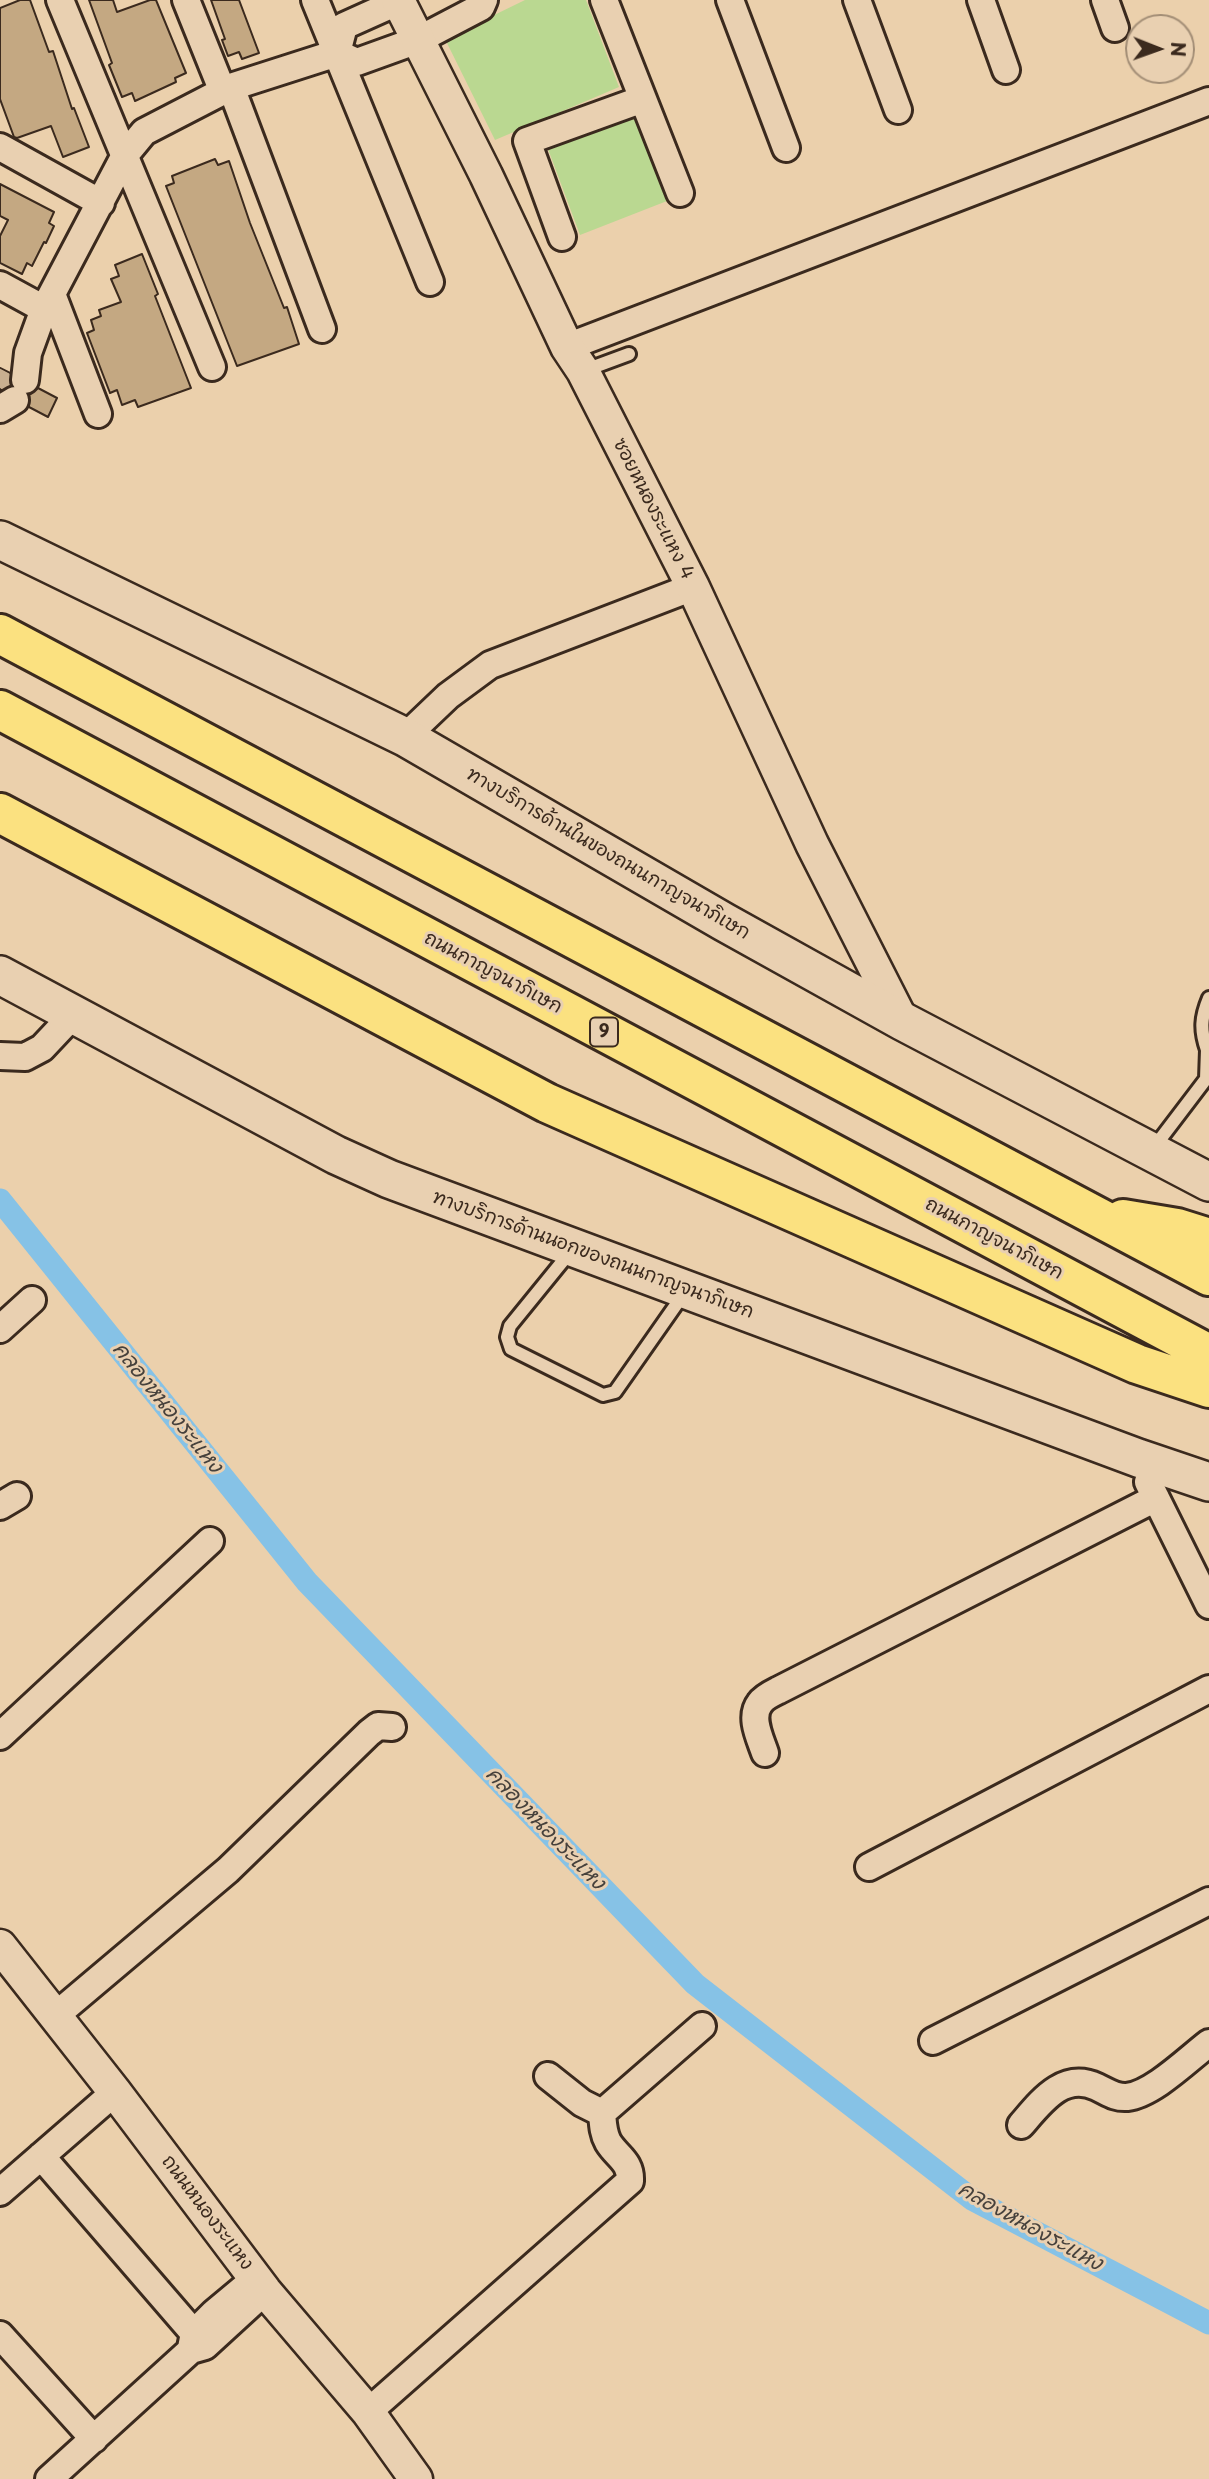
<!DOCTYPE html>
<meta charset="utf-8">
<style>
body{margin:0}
#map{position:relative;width:1209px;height:2479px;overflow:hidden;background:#ebd0ac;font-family:"Playpen Sans",sans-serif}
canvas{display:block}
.north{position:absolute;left:1125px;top:14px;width:70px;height:70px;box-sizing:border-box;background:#e9d0b1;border:2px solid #a38e76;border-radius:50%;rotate:91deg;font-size:19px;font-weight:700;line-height:28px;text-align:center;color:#3b2a1e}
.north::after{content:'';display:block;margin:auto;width:24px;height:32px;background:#3b2a1e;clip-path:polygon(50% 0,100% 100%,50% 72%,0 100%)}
</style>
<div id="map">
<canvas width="1209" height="2479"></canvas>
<div class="north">N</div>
</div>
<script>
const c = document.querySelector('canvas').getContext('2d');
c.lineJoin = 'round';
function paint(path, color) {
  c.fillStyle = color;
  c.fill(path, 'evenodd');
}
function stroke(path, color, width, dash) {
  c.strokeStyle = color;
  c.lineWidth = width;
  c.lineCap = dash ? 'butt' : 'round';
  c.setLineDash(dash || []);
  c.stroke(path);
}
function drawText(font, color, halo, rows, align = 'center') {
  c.font = font + ' "Playpen Sans","Playpen Sans Thai",sans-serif';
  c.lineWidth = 6;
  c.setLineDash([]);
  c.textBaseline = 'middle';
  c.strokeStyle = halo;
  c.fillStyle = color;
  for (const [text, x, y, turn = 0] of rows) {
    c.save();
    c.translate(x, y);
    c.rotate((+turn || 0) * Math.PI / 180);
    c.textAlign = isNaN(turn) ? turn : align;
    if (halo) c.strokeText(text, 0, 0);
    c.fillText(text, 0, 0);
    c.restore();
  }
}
const green = new Path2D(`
 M 525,0 L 586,0 L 619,87 L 495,140 L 445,39 Z
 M 635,116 L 667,201 L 580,235 L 548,149 Z`);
const canal = new Path2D(`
 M 0,1200 L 307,1582 L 695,1984 L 972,2199 L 1209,2323`);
const building = new Path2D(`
 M 20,0 L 30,0 L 49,52 L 53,51 L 72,109 L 74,108 L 89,147 L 63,157 L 51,126 L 17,138 L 14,137 L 0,99 L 0,8 Z
 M 89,0 L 113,0 L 117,12 L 150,0 L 156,0 L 186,73 L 175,78 L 176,82 L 135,101 L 132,93 L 122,97 L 109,65 L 112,63 Z
 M 211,0 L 239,0 L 259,53 L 242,59 L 239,52 L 228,56 L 222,40 L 225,39 Z
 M 215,159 L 218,165 L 229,161 L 250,223 L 284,308 L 287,307 L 299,344 L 237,366 L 166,186 L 174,183 L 172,176 Z
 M 0,184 L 54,212 L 49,223 L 54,226 L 46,243 L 44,242 L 32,266 L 27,263 L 22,274 L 0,263 L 0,236 L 8,220 L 0,216 Z
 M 142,254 L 158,294 L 155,296 L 191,388 L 138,407 L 135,400 L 122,405 L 117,390 L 110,393 L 87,333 L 94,330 L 91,320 L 101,316 L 99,310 L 121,302 L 111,279 L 119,276 L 115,265 Z
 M 0,368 L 10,373 L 10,385 L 0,391 Z
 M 38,388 L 57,398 L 48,417 L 29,407 L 29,395 Z`);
const minorTunnel = new Path2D(`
 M 0,388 L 8,373`);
const service = new Path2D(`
 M 583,371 L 629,354
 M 1207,1050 C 1200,1030 1201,1017 1209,998
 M 1152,1150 L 1206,1079 L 1207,1050 L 1209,1047
 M 571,1251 L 510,1326 L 507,1337 L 511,1349 L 603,1395 L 615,1392 L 685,1292`);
const minor = new Path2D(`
 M 60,0 L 212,367
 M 186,0 L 223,92
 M 315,0 L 430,282
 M 604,0 L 680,193
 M 730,0 L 786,148
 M 857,0 L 898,110
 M 981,0 L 1006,70
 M 1105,0 L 1115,28
 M 337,53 L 344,26 L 402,0
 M 231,87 L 322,329
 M 0,147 L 101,203
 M 562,237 L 527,141 L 643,99
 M 0,285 L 44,309
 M 52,294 L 98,414
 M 567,347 L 1209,101
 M 25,380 L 28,353 L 44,309 L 125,155 L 144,132 L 231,87 L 337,53 L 357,62 L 418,40 L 481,7 L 484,0
 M 0,409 L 15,400
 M 405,737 L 448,696 L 490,665 L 693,587
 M 0,1056 L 25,1057 L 42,1048 L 74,1014
 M 0,1329 L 32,1300
 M 1148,1482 L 1209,1605
 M 0,1506 L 17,1496
 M 0,1736 L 210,1541
 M 765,1753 C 760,1738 749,1717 760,1703 C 764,1697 773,1693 779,1690 L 1156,1498
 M 869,1867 L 1209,1689
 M 55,2016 L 228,1870 L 369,1733 L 378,1726 L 392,1727
 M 933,2041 L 1209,1901
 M 548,2076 L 582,2103 L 602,2113
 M 1021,2125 C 1041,2102 1063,2071 1097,2087 C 1108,2092 1115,2098 1127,2097 C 1153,2094 1188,2059 1209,2043
 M 41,2156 L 205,2346
 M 0,2192 L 115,2092
 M 0,2335 L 94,2439
 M 191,2348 L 194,2333 L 214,2313 L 256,2278
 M 368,2412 L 630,2181 C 631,2161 617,2157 608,2142 C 603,2133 603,2124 602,2113 L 702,2026
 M 49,2479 L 191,2350 L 205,2346 L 265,2291`);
const tertiary = new Path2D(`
 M 398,0 L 486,175 L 567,347 L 583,371 L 693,587 L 812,844 L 902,1021
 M 0,1946 L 115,2092 L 265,2291 L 368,2412 L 416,2479`);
const secondary = new Path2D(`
 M 0,540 L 405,737 L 724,922 L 902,1021 L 1209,1182
 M 0,975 L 336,1155 L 389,1179 L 1138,1458 L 1209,1482`);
const motorway = new Path2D(`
 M 0,634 L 1209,1276
 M 0,710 L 1209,1354
 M 0,813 L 547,1103 L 1137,1364 L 1209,1388
 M 1123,1219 L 1177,1228 L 1209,1238`);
const shields = [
 [604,1032,28]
];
const shieldNames = [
 ["9",604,1032]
];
const streetNames = [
 ["ซอยหนองระแหง 4",653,509,63],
 ["ทางบริการด้านในของถนนกาญจนาภิเษก",608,854,30],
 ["ถนนกาญจนาภิเษก",493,973,28],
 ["ถนนกาญจนาภิเษก",994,1239,28],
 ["ทางบริการด้านนอกของถนนกาญจนาภิเษก",593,1255,20],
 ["ถนนหนองระแหง",207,2213,53]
];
const waterNames = [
 ["คลองหนองระแหง",167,1408,51],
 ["คลองหนองระแหง",545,1829,46],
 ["คลองหนองระแหง",1030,2227,29]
];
paint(green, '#bad891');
stroke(canal, '#86c2e6', 23);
paint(building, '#c4a882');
stroke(building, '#3b2a1e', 2);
stroke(minorTunnel, '#c8af90', 26, [26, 13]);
stroke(service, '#3b2a1e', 18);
stroke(minor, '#3b2a1e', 32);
stroke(tertiary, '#3b2a1e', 37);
stroke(secondary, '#3b2a1e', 42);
stroke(motorway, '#3b2a1e', 44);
stroke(service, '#e9d0b1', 12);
stroke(minor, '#e9d0b1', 26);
stroke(tertiary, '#e9d0b1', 32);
stroke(secondary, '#e9d0b1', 37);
stroke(motorway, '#fbe180', 38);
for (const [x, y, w] of shields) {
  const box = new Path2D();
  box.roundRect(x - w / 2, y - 14.5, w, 29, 5);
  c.fillStyle = '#e9d0b1';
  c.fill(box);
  stroke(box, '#3b2a1e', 2);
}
drawText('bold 18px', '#3b2a1e', null, shieldNames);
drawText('19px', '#3b2a1e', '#e9d0b1', streetNames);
drawText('italic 21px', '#46413c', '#e9d0b1', waterNames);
</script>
